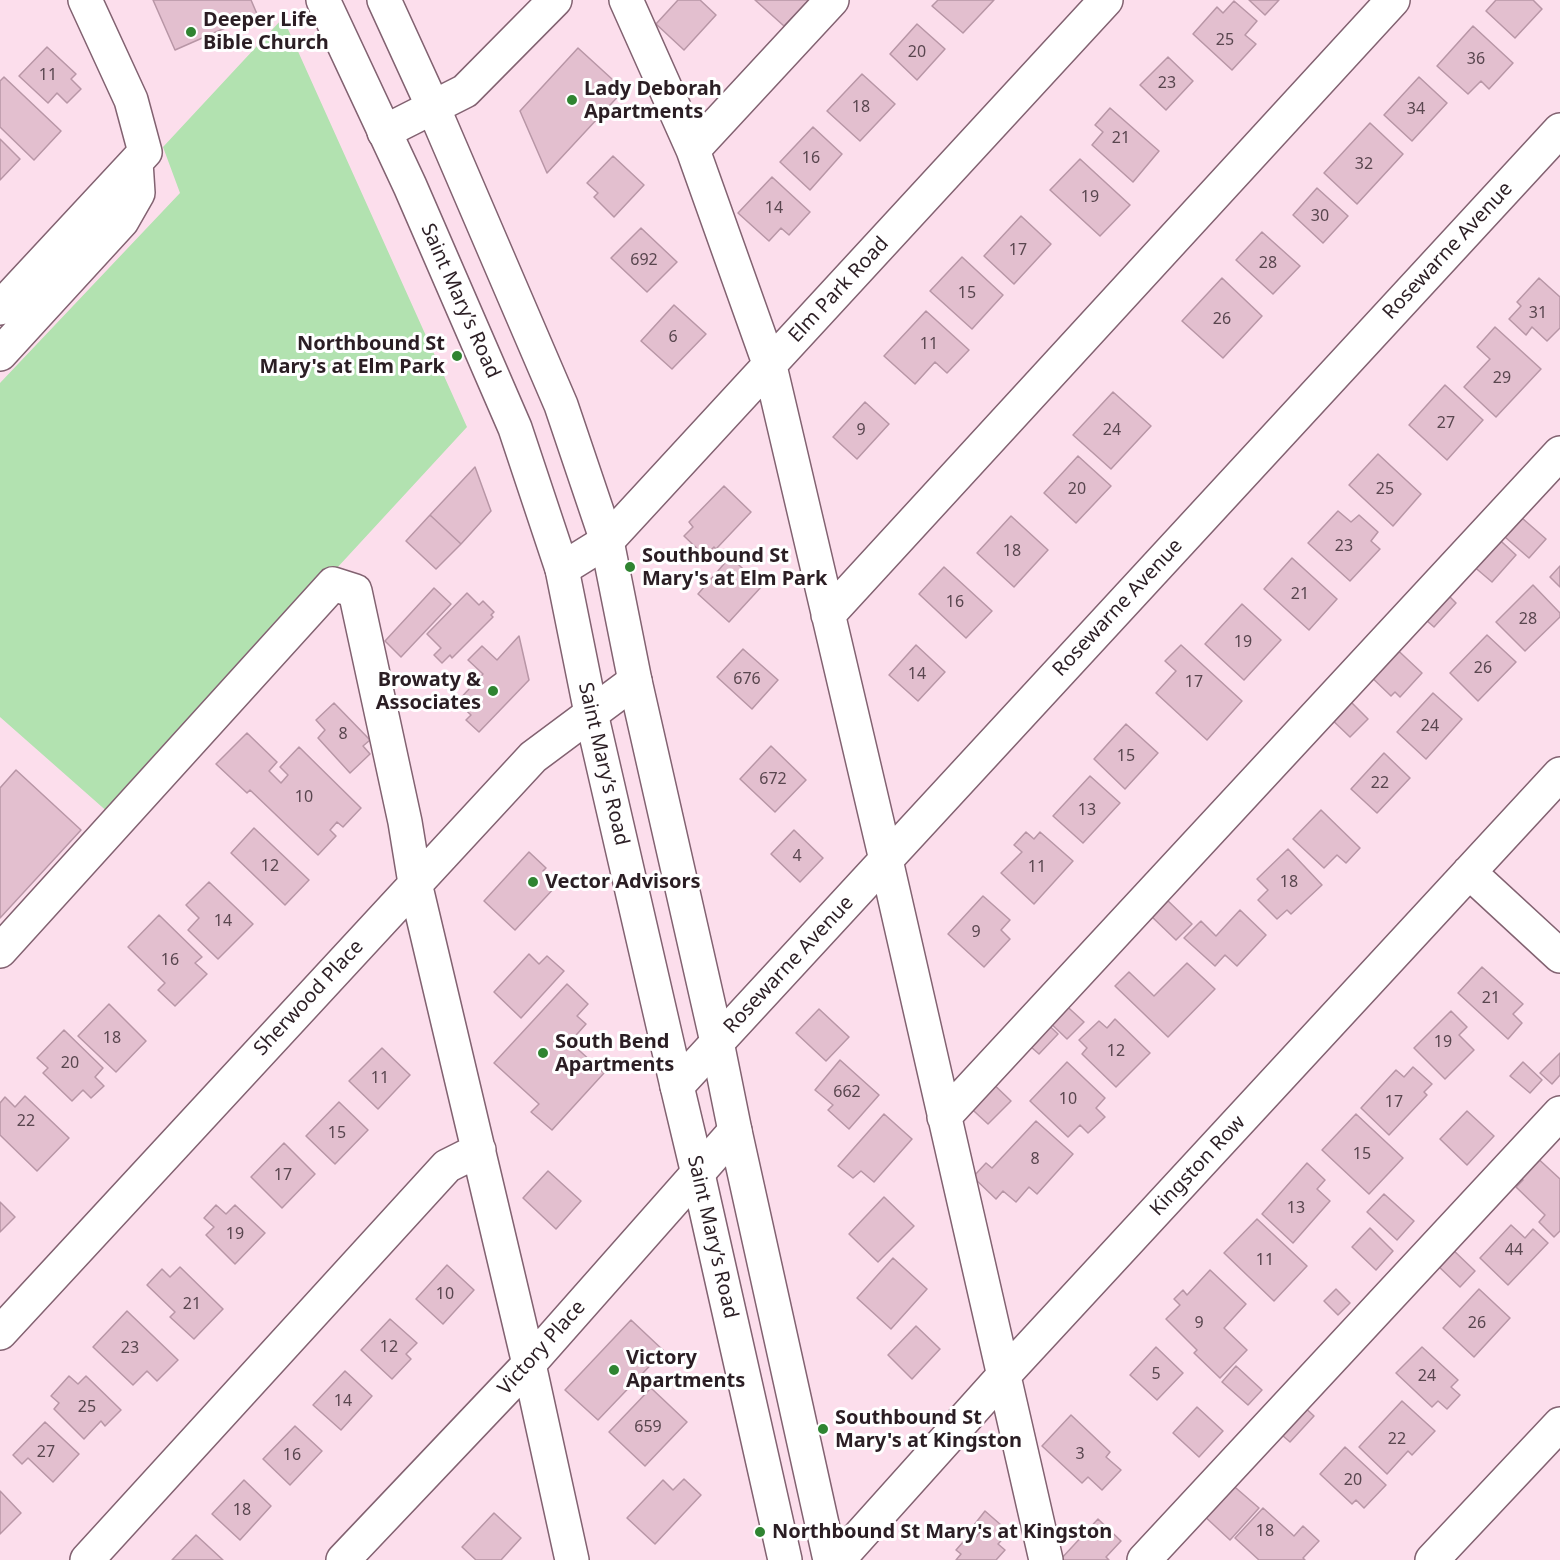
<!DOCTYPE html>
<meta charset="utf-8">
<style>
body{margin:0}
canvas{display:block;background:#fcdeec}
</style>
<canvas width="1560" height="1560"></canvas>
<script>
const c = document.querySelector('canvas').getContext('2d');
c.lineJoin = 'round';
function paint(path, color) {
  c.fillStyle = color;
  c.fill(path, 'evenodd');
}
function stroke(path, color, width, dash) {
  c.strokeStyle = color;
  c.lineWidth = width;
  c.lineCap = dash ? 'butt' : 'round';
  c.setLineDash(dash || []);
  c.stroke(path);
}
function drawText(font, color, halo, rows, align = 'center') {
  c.font = font + ' "Noto Sans",sans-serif';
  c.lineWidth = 6;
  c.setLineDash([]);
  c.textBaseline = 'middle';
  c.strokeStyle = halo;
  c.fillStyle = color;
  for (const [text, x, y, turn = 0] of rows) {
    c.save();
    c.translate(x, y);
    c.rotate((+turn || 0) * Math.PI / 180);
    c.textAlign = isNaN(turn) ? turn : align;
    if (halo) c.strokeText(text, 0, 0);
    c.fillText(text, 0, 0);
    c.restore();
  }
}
const green = new Path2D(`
 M 283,18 L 467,427 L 110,814 L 0,717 L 0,383 L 180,193 L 163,147 Z`);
const building = new Path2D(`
 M 153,0 L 251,0 L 257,14 L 175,50 Z
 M 678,0 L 700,0 L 716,15 L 684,50 L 656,24 Z
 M 755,0 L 807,0 L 808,1 L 784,26 Z
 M 938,0 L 994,0 L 963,33 L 932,6 Z
 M 1249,0 L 1279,0 L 1265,15 Z
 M 1496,0 L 1533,0 L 1542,9 L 1515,38 L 1486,11 Z
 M 1234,1 L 1257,21 L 1245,35 L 1256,44 L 1232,70 L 1193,34 L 1217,7 L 1223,13 Z
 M 917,24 L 945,49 L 917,80 L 890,54 Z
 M 1473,26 L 1513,63 L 1489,89 L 1481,81 L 1468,94 L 1437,66 Z
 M 47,47 L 76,74 L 71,79 L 81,89 L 67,103 L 57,93 L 48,103 L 19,76 Z
 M 578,48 L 624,90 L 547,173 L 520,111 Z
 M 1168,57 L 1193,81 L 1166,110 L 1140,85 Z
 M 862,74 L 895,104 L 860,141 L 827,111 Z
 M 4,77 L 61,131 L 34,160 L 0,127 L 0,81 Z
 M 1419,77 L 1447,103 L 1412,141 L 1384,115 Z
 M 1110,108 L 1159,151 L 1133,182 L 1092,145 L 1103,132 L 1095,125 Z
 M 1370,123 L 1403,154 L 1357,204 L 1324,173 Z
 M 813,127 L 842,154 L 810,190 L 780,162 Z
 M 0,139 L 20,159 L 0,180 Z
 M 613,156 L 644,185 L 614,217 L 594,197 L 598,193 L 587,183 Z
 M 1080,159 L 1130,205 L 1100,236 L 1050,190 Z
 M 772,177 L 810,212 L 789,235 L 781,228 L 769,241 L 738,213 Z
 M 1317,188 L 1348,216 L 1323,243 L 1293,215 Z
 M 1021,216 L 1051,244 L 1014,284 L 984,256 Z
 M 641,228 L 677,262 L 647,292 L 611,258 Z
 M 1262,232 L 1300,266 L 1273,294 L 1236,260 Z
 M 962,257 L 1003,295 L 972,329 L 930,291 Z
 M 1222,278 L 1262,316 L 1223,358 L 1182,321 Z
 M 1539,278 L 1560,297 L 1560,328 L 1547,341 L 1532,327 L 1526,335 L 1509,319 L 1521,306 L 1517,302 Z
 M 674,305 L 706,334 L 672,369 L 641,341 Z
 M 926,311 L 969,350 L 947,373 L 935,362 L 915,384 L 884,356 Z
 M 1495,327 L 1541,369 L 1496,417 L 1464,387 L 1490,359 L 1477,347 Z
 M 1445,385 L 1483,420 L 1447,460 L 1409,425 Z
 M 1113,392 L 1151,426 L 1111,469 L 1073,435 Z
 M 865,402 L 889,424 L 857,459 L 833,437 Z
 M 1378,454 L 1421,494 L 1393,526 L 1349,485 Z
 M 1078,456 L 1111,486 L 1076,523 L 1044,493 Z
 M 475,467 L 491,511 L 461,544 L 430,515 Z
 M 724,486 L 751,512 L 716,549 L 714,547 L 705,556 L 684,536 L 693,527 L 689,522 Z
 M 1338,511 L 1351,522 L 1359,515 L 1378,532 L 1371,541 L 1380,549 L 1350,581 L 1308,543 Z
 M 430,515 L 461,544 L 436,569 L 406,541 Z
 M 1011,516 L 1048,550 L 1014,587 L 977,553 Z
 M 1522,518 L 1546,539 L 1529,558 L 1505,537 Z
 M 1490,531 L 1516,555 L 1492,582 L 1465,559 Z
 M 730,557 L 762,586 L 729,622 L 698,594 Z
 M 1292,558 L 1337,599 L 1309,630 L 1264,589 Z
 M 1560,566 L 1560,587 L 1550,577 Z
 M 944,567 L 992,611 L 966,638 L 919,594 Z
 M 1533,585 L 1560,613 L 1560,617 L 1525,651 L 1496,622 Z
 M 1440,587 L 1456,603 L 1434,627 L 1417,612 Z
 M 434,588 L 451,604 L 401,657 L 385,641 Z
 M 467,593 L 479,605 L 483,601 L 494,612 L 491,615 L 493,617 L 452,658 L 450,655 L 442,663 L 434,655 L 441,648 L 427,634 Z
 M 1242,604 L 1281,640 L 1244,680 L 1205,644 Z
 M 1487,635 L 1516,662 L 1478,701 L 1450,673 Z
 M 519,636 L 529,680 L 479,732 L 466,720 L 471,715 L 457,702 L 483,674 L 468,660 L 482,646 L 497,660 Z
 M 1389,642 L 1422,673 L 1400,697 L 1395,692 L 1391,696 L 1364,670 Z
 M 916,645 L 945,672 L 918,701 L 889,675 Z
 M 1181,645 L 1242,701 L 1207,740 L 1156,693 L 1176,671 L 1165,661 Z
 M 743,649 L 778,680 L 752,709 L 717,677 Z
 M 1433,693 L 1462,719 L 1426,759 L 1397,732 Z
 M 1344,695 L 1368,719 L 1350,737 L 1326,714 Z
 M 334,703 L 370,740 L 363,746 L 370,754 L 350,773 L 318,738 L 325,730 L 316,720 Z
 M 1126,724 L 1158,753 L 1125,789 L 1094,759 Z
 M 247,733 L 277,762 L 269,771 L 281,783 L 288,775 L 280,767 L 299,747 L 361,808 L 343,827 L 337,822 L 330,830 L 336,836 L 318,855 L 250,790 L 247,793 L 216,764 Z
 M 771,746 L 806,780 L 775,812 L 740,779 Z
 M 1384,753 L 1410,778 L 1377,813 L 1351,789 Z
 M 16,770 L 81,830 L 0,918 L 0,788 Z
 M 1090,776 L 1120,803 L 1083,843 L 1053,816 Z
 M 1321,810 L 1360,848 L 1346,863 L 1337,855 L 1324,868 L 1293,839 Z
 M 254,828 L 309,880 L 285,905 L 231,853 Z
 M 794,830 L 823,858 L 800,882 L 771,854 Z
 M 1026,832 L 1034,839 L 1040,832 L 1073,861 L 1034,904 L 1001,873 L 1022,852 L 1014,845 Z
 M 1288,849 L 1322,885 L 1291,914 L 1287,910 L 1277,919 L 1258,900 L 1268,890 L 1257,879 Z
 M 529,852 L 546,868 L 543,871 L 557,885 L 515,930 L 484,901 Z
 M 209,882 L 253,924 L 218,959 L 188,930 L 199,918 L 186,905 Z
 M 983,896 L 1010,920 L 1001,930 L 1010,939 L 984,967 L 948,934 Z
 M 1165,898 L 1192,924 L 1176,940 L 1149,914 Z
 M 1240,910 L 1266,935 L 1237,966 L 1225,955 L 1215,966 L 1184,938 L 1201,921 L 1216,936 Z
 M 159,915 L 202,957 L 195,963 L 207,974 L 175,1006 L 158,990 L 165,983 L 128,947 Z
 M 529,954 L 539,964 L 547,956 L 564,971 L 521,1018 L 494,992 Z
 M 1187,963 L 1215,989 L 1168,1037 L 1115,986 L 1129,972 L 1154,996 Z
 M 1482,967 L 1523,1004 L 1513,1014 L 1522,1023 L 1508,1039 L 1458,993 Z
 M 567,984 L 588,1004 L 577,1016 L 586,1024 L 570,1042 L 604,1073 L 552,1130 L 531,1112 L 539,1104 L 494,1063 Z
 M 1059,999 L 1084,1022 L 1067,1039 L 1043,1016 Z
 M 109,1004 L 146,1041 L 116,1072 L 78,1036 Z
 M 819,1009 L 849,1037 L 826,1061 L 796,1033 Z
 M 1451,1011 L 1467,1027 L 1459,1035 L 1474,1050 L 1445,1079 L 1414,1048 Z
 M 1041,1018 L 1058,1034 L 1039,1054 L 1022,1039 Z
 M 1115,1019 L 1150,1053 L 1116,1087 L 1082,1054 L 1087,1048 L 1079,1040 L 1099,1021 L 1107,1028 Z
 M 64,1030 L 103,1068 L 95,1077 L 104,1086 L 91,1098 L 83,1090 L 72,1101 L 43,1073 L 48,1068 L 37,1058 Z
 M 382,1048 L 410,1075 L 378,1109 L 349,1081 Z
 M 1560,1053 L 1560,1075 L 1552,1084 L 1540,1073 Z
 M 840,1060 L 879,1095 L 849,1129 L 828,1110 L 833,1105 L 815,1090 Z
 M 1067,1062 L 1105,1098 L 1096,1108 L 1105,1117 L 1088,1133 L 1080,1125 L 1068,1137 L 1030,1101 Z
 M 1523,1062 L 1542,1080 L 1530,1093 L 1510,1076 Z
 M 1413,1067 L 1432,1084 L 1424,1092 L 1427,1095 L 1389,1135 L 1361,1108 L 1396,1070 L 1404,1077 Z
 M 986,1077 L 1011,1101 L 988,1124 L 963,1101 Z
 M 25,1096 L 69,1138 L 37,1171 L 0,1135 L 0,1103 L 5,1097 L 15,1107 Z
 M 339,1102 L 368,1130 L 335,1164 L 306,1136 Z
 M 1467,1111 L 1494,1136 L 1467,1165 L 1440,1139 Z
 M 884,1114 L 912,1139 L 874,1182 L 861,1171 L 853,1178 L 838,1166 Z
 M 1356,1114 L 1403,1158 L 1369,1194 L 1322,1150 Z
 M 1036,1121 L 1073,1154 L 1037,1194 L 1029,1187 L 1016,1202 L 1003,1191 L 996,1199 L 973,1177 L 986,1163 L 992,1168 Z
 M 284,1143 L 315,1174 L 282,1208 L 251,1177 Z
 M 1533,1154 L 1560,1179 L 1560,1231 L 1554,1237 L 1539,1222 L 1545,1215 L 1516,1187 L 1523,1180 L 1515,1172 Z
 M 1307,1163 L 1325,1180 L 1317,1189 L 1330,1201 L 1293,1243 L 1262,1214 Z
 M 548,1171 L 581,1201 L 556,1229 L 523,1198 Z
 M 1384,1194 L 1414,1221 L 1397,1240 L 1367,1212 Z
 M 884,1197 L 914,1226 L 878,1262 L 849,1234 Z
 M 0,1202 L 15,1217 L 0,1232 Z
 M 216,1205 L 226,1214 L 235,1205 L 265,1233 L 235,1264 L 206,1235 L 214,1227 L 204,1218 Z
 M 1257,1219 L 1307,1266 L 1274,1301 L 1224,1253 Z
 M 1511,1225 L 1525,1238 L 1533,1229 L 1548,1243 L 1508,1285 L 1480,1258 Z
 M 1370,1228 L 1393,1251 L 1376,1270 L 1352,1247 Z
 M 1450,1247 L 1475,1271 L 1460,1287 L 1434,1262 Z
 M 893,1258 L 927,1289 L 891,1329 L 857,1298 Z
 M 447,1265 L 474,1290 L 443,1324 L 416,1299 Z
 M 180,1267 L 223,1309 L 194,1339 L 170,1317 L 175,1312 L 147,1285 L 162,1269 L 170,1277 Z
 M 1210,1270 L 1246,1304 L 1224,1328 L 1247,1350 L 1220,1378 L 1194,1353 L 1197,1350 L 1166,1319 L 1180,1305 L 1174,1299 L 1183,1290 L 1187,1295 Z
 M 1336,1289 L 1350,1303 L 1338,1315 L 1324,1301 Z
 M 1479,1289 L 1510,1318 L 1474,1357 L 1443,1328 Z
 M 127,1311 L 178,1360 L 157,1381 L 147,1371 L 133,1385 L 93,1347 Z
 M 390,1319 L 417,1343 L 406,1354 L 411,1359 L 392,1379 L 361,1350 Z
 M 631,1320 L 664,1351 L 598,1420 L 565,1390 Z
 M 916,1326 L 940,1349 L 912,1379 L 888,1355 Z
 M 1156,1347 L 1183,1373 L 1157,1400 L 1130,1375 Z
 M 1422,1347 L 1458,1380 L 1451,1387 L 1460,1395 L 1447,1409 L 1438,1401 L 1432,1407 L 1396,1373 Z
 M 1236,1366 L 1262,1390 L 1248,1405 L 1222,1382 Z
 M 345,1371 L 372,1396 L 341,1430 L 313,1405 Z
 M 69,1376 L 78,1384 L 86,1376 L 121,1410 L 105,1426 L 101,1421 L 84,1439 L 54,1409 L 59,1403 L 51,1396 Z
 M 651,1388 L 687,1422 L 645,1466 L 609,1432 Z
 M 1402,1401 L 1435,1431 L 1412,1455 L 1408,1451 L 1387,1474 L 1359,1447 Z
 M 1299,1402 L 1314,1416 L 1290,1442 L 1274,1428 Z
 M 1197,1407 L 1223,1431 L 1199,1457 L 1173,1433 Z
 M 1071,1415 L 1110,1452 L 1106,1457 L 1121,1470 L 1102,1490 L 1088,1477 L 1082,1483 L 1042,1446 Z
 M 45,1422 L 79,1454 L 53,1482 L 28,1458 L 22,1464 L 13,1455 Z
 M 295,1426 L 322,1451 L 290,1485 L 263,1459 Z
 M 1345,1447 L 1386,1485 L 1364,1508 L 1356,1500 L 1352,1504 L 1320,1474 Z
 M 684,1479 L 701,1495 L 655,1544 L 627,1518 L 663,1480 L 673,1490 Z
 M 244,1480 L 271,1506 L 240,1540 L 212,1514 Z
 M 1229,1482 L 1259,1508 L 1230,1540 L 1201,1513 Z
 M 0,1491 L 21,1513 L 0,1534 Z
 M 1263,1508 L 1294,1536 L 1303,1526 L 1319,1541 L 1303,1558 L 1305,1560 L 1259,1560 L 1235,1538 Z
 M 985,1511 L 1009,1532 L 998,1544 L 1005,1550 L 996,1560 L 956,1560 L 961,1554 L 956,1550 L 971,1533 L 976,1537 L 981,1531 L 974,1525 Z
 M 494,1513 L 521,1538 L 501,1560 L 476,1560 L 462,1547 Z
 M 1098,1519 L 1121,1541 L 1106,1557 L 1109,1560 L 1060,1560 Z
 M 196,1535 L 223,1560 L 172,1560 Z`);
const minor = new Path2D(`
 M 626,0 L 693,150 L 770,366 L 886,860 L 1046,1560
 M 384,132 L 465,91 L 555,0
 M 693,150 L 832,0
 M 0,308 L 145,152 L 131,100 L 85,0
 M 0,354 L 122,221 L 138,193 L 136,162
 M 562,569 L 607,541 L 1106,0
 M 828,615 L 1393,0
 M 1469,872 L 1560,956
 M 0,951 L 333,584 L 355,591 L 405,822 L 415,883 L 529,1364 L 572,1560
 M 677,1086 L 1560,130
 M 944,1117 L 1560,453
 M 0,1333 L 533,757 L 635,681
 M 87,1560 L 447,1166 L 479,1150
 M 343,1560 L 529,1364 L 735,1131
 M 838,1560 L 1004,1375 L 1560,774
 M 1144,1560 L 1560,1113
 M 1432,1560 L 1560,1424`);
const major = new Path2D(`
 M 323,0 L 410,186 L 515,428 L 562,569 L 591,713 L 677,1086 L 698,1174 L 785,1560
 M 384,0 L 433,107 L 561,405 L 607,541 L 635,681 L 717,1042 L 735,1131 L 830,1560`);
const markers = [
 [191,32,6,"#2f8431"],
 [572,100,6,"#2f8431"],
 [457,356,6,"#2f8431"],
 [630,567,6,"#2f8431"],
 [493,691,6,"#2f8431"],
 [533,882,6,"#2f8431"],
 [543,1053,6,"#2f8431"],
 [614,1370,6,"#2f8431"],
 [823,1429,6,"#2f8431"],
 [760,1532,6,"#2f8431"]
];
const numberNames = [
 ["25",1225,40],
 ["20",917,52],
 ["36",1476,59],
 ["11",48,75],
 ["23",1167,83],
 ["18",861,107],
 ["34",1416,109],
 ["21",1121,138],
 ["16",811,158],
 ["32",1364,164],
 ["19",1090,197],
 ["14",774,208],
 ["30",1320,216],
 ["17",1018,250],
 ["692",644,260],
 ["28",1268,263],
 ["15",967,293],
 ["31",1538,313],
 ["26",1222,319],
 ["6",673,337],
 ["11",929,344],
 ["29",1502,378],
 ["27",1446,423],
 ["9",861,430],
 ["24",1112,430],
 ["20",1077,489],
 ["25",1385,489],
 ["23",1344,546],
 ["18",1012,551],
 ["21",1300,594],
 ["16",955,602],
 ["28",1528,619],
 ["19",1243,642],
 ["26",1483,668],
 ["14",917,674],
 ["676",747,679],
 ["17",1194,682],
 ["24",1430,726],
 ["8",343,734],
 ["15",1126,756],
 ["672",773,779],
 ["22",1380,783],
 ["10",304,797],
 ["13",1087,810],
 ["4",797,856],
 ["12",270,866],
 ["11",1037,867],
 ["18",1289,882],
 ["14",223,921],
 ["9",976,932],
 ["16",170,960],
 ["21",1491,998],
 ["18",112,1038],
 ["19",1443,1042],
 ["12",1116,1051],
 ["20",70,1063],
 ["11",380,1078],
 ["662",847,1092],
 ["10",1068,1099],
 ["17",1394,1102],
 ["22",26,1121],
 ["15",337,1133],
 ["15",1362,1154],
 ["8",1035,1159],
 ["17",283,1175],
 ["13",1296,1208],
 ["19",235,1234],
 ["44",1514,1250],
 ["11",1265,1260],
 ["10",445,1294],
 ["21",192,1304],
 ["9",1199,1323],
 ["26",1477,1323],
 ["12",389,1347],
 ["23",130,1348],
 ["5",1156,1374],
 ["24",1427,1376],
 ["14",343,1401],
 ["25",87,1407],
 ["659",648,1427],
 ["22",1397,1439],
 ["27",46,1452],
 ["3",1080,1454],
 ["16",292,1455],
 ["20",1353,1480],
 ["18",242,1510],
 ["18",1265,1531]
];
const poiNames = [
 ["Deeper Life",203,20],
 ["Bible Church",203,43],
 ["Lady Deborah",584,89],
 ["Apartments",584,112],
 ["Northbound St",445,344,"right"],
 ["Mary's at Elm Park",445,367,"right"],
 ["Southbound St",642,556],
 ["Mary's at Elm Park",642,579],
 ["Browaty &",481,680,"right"],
 ["Associates",481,703,"right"],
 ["Vector Advisors",545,882],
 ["South Bend",555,1042],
 ["Apartments",555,1065],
 ["Victory",626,1358],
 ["Apartments",626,1381],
 ["Southbound St",835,1418],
 ["Mary's at Kingston",835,1441],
 ["Northbound St Mary's at Kingston",772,1532]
];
const streetNames = [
 ["Rosewarne Avenue",1448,251,-47],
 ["Elm Park Road",839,290,-47],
 ["Saint Mary’s Road",460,301,66],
 ["Rosewarne Avenue",1118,608,-47],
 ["Saint Mary’s Road",603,764,77],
 ["Rosewarne Avenue",789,965,-47],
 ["Sherwood Place",309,998,-47],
 ["Kingston Row",1198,1166,-47],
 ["Saint Mary’s Road",712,1237,77],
 ["Victory Place",542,1348,-48]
];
paint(green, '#b2e2b0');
paint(building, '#e3bfcf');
stroke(building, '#b896a6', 1.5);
stroke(minor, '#826271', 36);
stroke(major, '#826271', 36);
stroke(minor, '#fff', 33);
stroke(major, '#fff', 33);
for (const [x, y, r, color] of markers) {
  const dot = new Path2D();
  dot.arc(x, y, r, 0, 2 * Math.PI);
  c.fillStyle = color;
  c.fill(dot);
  stroke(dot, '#fff', 2);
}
drawText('16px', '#59464f', null, numberNames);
drawText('bold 20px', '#2b1e24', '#fff', poiNames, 'left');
drawText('20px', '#2b1e24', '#fff', streetNames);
</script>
